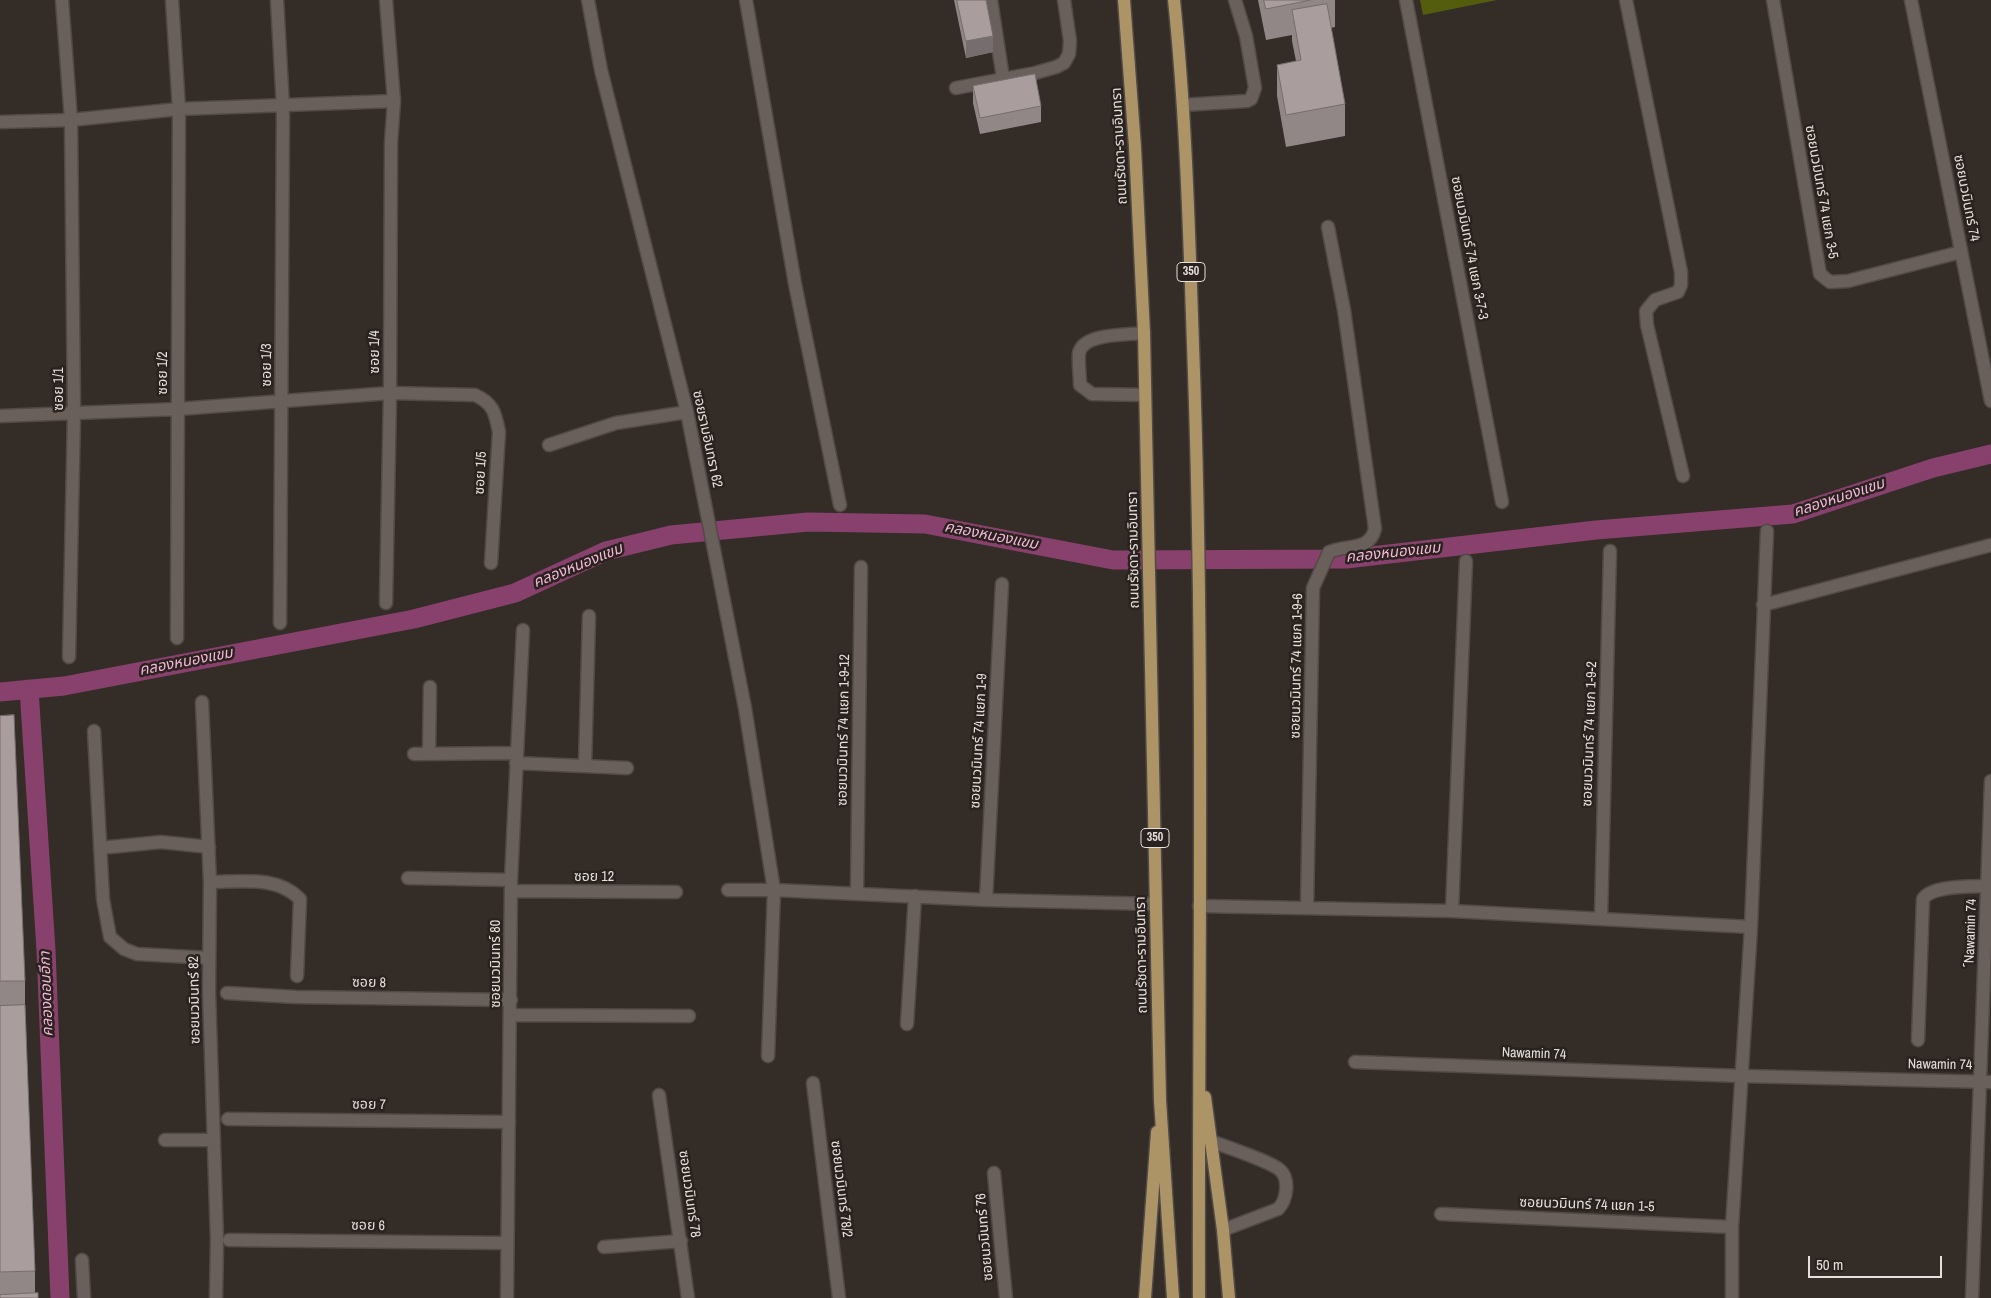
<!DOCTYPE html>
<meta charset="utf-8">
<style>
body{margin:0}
#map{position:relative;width:1991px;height:1298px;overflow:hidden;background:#332c27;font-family:"Archivo Narrow",sans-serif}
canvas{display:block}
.scale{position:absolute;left:1808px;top:1256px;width:134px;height:22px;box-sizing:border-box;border:2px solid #e5e0dd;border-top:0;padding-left:6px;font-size:15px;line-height:18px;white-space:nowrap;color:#e5e0dd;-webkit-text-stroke:4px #29221e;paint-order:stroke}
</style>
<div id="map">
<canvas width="1991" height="1298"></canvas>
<div class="scale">50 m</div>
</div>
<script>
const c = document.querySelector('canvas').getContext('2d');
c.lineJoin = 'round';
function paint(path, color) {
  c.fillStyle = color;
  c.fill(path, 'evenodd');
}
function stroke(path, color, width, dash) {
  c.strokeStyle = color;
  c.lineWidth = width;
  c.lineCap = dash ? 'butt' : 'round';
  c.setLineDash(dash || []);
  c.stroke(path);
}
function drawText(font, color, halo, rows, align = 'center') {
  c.font = font + ' "Archivo Narrow","Noto Sans Thai",sans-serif';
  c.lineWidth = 5;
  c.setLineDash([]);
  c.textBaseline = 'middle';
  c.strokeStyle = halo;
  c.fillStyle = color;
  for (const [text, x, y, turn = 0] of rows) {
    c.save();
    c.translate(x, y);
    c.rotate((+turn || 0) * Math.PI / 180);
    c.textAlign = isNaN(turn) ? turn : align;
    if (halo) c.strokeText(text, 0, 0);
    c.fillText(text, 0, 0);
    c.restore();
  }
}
const green = new Path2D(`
 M 1420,0 L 1497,0 L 1423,15 Z`);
const canal = new Path2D(`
 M 29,689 L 46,950 L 60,1298
 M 0,692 L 64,686 L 414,619 L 515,593 L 606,551 L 671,535 L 808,522 L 925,524 L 1113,560 L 1346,559 L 1596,530 L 1793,514 L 1933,468 L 1991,454`);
const minor = new Path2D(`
 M 62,0 L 71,120 L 74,413 L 69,657
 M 172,0 L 179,109 L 177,638
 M 277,0 L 283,107 L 280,623
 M 386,0 L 394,101 L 391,143 L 390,393 L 386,603
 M 588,0 L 601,70 L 687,412 L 745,708 L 774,890 L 768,1056
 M 746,0 L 795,284 L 840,505
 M 991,0 L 1003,78
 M 1406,0 L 1502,502
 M 1626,0 L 1681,272 L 1681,285 L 1678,292 L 1655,300 L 1646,311 L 1647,325 L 1683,476
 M 1773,0 L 1820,274 L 1830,282 L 1848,281 L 1961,252
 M 1911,0 L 1991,401
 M 956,88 L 1035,73 L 1056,67 L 1064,63 L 1069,54 L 1070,41 L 1064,0
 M 1183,105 L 1247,101 L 1251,99 L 1255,88 L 1246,36 L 1235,0
 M 0,122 L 71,120 L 179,109 L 394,101
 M 1144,333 C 1127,335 1083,333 1079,353 C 1078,363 1080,375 1080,385 L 1092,394 L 1145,395
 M 0,416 L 178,409 L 390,393 L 475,395 C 494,404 495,413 499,432 L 491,563
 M 549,445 L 616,423 L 687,412
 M 1763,605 L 1991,545
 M 202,702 L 210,882 L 209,992 L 217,1240 L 216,1298
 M 94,731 L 103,899 L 110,937 L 124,949 L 137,954 L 209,958
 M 414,754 L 516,753
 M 429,754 L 430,687
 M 516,763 L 627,768
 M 585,766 L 589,616
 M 100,848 L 161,842 L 209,847
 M 408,878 L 511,880
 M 210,882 C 241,882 276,875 300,899 L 297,976
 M 728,890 L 774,890 L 986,900 L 1156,904
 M 511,891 L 676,892
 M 857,893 L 861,567
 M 986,900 L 1002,584
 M 1199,906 L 1452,911 L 1751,927
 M 1307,907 L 1313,588 L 1329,552 C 1347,544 1369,552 1375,529 L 1344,310 L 1328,227
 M 1452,911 L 1466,561
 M 1601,918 L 1610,551
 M 227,993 L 296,997 L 511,1000
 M 511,1015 L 689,1016
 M 907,1024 L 915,896
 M 1918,1040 L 1923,899 C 1932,885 1971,887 1988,886
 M 1355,1062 L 1742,1076 L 1991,1082
 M 813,1083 L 839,1298
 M 659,1095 L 688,1298
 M 228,1119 L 509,1122
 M 165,1140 L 214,1140
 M 1211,1141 C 1226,1147 1270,1161 1280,1170 C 1290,1179 1287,1200 1278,1209 L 1223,1230
 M 994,1173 L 1006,1298
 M 1441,1214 L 1732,1227
 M 229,1240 L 507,1243
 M 604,1247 L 681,1241
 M 82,1260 L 84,1298
 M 507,1298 L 511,880 L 523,630
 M 1732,1298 L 1732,1227 L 1751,927 L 1767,531
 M 1972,1298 L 1991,781`);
const major = new Path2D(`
 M 1124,0 L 1135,147 L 1144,333 L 1160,1100 L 1173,1298
 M 1174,0 C 1186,115 1189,230 1193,345 C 1205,663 1198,980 1199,1298
 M 1205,1097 L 1223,1230 L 1229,1298
 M 1145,1298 L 1157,1132`);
const wall = new Path2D(`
 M 954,0 L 986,0 L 993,52 L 966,58 Z
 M 1258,0 L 1335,0 L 1335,27 L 1331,28 L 1345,104 L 1345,136 L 1286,147 L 1277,96 L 1277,65 L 1296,61 L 1292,41 L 1292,35 L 1266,40 Z
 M 973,86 L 1041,106 L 1041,122 L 980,134 L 973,103 Z
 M 0,716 L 25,981 L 25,1005 L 35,1271 L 35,1294 L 0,1298 Z`);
const shadedWall = new Path2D(`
 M 993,36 L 993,52 L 966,58 L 966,41 Z`);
const building = new Path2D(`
 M 957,0 L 986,0 L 993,36 L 966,41 Z
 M 1264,0 L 1311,0 L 1266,9 Z
 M 1327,4 L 1345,104 L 1286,115 L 1277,65 L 1301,60 L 1292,10 Z
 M 1035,74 L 1041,106 L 980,118 L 973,86 Z
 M 14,715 L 25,981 L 0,981 L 0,716 Z
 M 25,1005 L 35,1271 L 0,1272 L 0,1006 Z
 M 38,1293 L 38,1298 L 0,1298 L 0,1295 Z`);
const shields = [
 [1191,272,28],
 [1155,838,28]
];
const shieldNames = [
 ["350",1191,272],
 ["350",1155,838]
];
const streetNames = [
 ["ถนนรัชดา-รามอินทรา",1120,146,-93],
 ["ซอยนวมินทร์ 74 แยก 3-5",1821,192,80],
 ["ซอยนวมินทร์ 74",1966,198,79],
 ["ซอยนวมินทร์ 74 แยก 3-7-3",1469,248,79],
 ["ซอย 1/4",375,352,-90],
 ["ซอย 1/3",267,365,-90],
 ["ซอย 1/2",163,373,-90],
 ["ซอย 1/1",59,389,-90],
 ["ซอยรามอินทรา 62",707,439,78],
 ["ซอย 1/5",481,473,-87],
 ["ถนนรัชดา-รามอินทรา",1134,550,-91],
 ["ซอยนวมินทร์ 74 แยก 1-9-6",1297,666,-89],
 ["ซอยนวมินทร์ 74 แยก 1-9-12",844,730,-89],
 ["ซอยนวมินทร์ 74 แยก 1-9-2",1590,734,-88],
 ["ซอยนวมินทร์ 74 แยก 1-9",979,741,-87],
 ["ซอย 12",594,877],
 ["์Nawamin 74",1971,931,-88],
 ["ถนนรัชดา-รามอินทรา",1142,955,-91],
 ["ซอยนวมินทร์ 80",496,964,-90],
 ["ซอย 8",369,983,1],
 ["ซอยนวมินทร์ 82",195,1000,-91],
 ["Nawamin 74",1534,1054,2],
 ["Nawamin 74",1940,1065,1],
 ["ซอย 7",369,1105,1],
 ["ซอยนวมินทร์ 78/2",841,1189,83],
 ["ซอยนวมินทร์ 78",689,1194,82],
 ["ซอยนวมินทร์ 74 แยก 1-5",1587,1205,2],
 ["ซอย 6",368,1226,1],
 ["ซอยนวมินทร์ 76",985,1237,-95]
];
const waterNames = [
 ["คลองหนองแขม",1839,498,-18],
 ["คลองหนองแขม",991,536,11],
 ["คลองหนองแขม",1393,553,-6],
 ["คลองหนองแขม",578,566,-22],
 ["คลองหนองแขม",186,662,-11],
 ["คลองดอนอีกา",47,994,-92]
];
paint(green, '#545d0d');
stroke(canal, '#88416d', 19);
stroke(minor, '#504945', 15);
stroke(major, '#504945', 15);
stroke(minor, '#69605b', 12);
stroke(major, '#ad9466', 12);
paint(wall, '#918787');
paint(shadedWall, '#766e6e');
paint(building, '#a99d9d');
stroke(building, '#766e6e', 1);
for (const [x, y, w] of shields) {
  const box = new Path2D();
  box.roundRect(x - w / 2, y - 9.5, w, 19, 4);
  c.fillStyle = '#29221e';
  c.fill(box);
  stroke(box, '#e5e0dd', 1);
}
drawText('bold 12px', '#e5e0dd', null, shieldNames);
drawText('14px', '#e5e0dd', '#29221e', streetNames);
drawText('italic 15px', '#f5b7da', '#29221e', waterNames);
</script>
